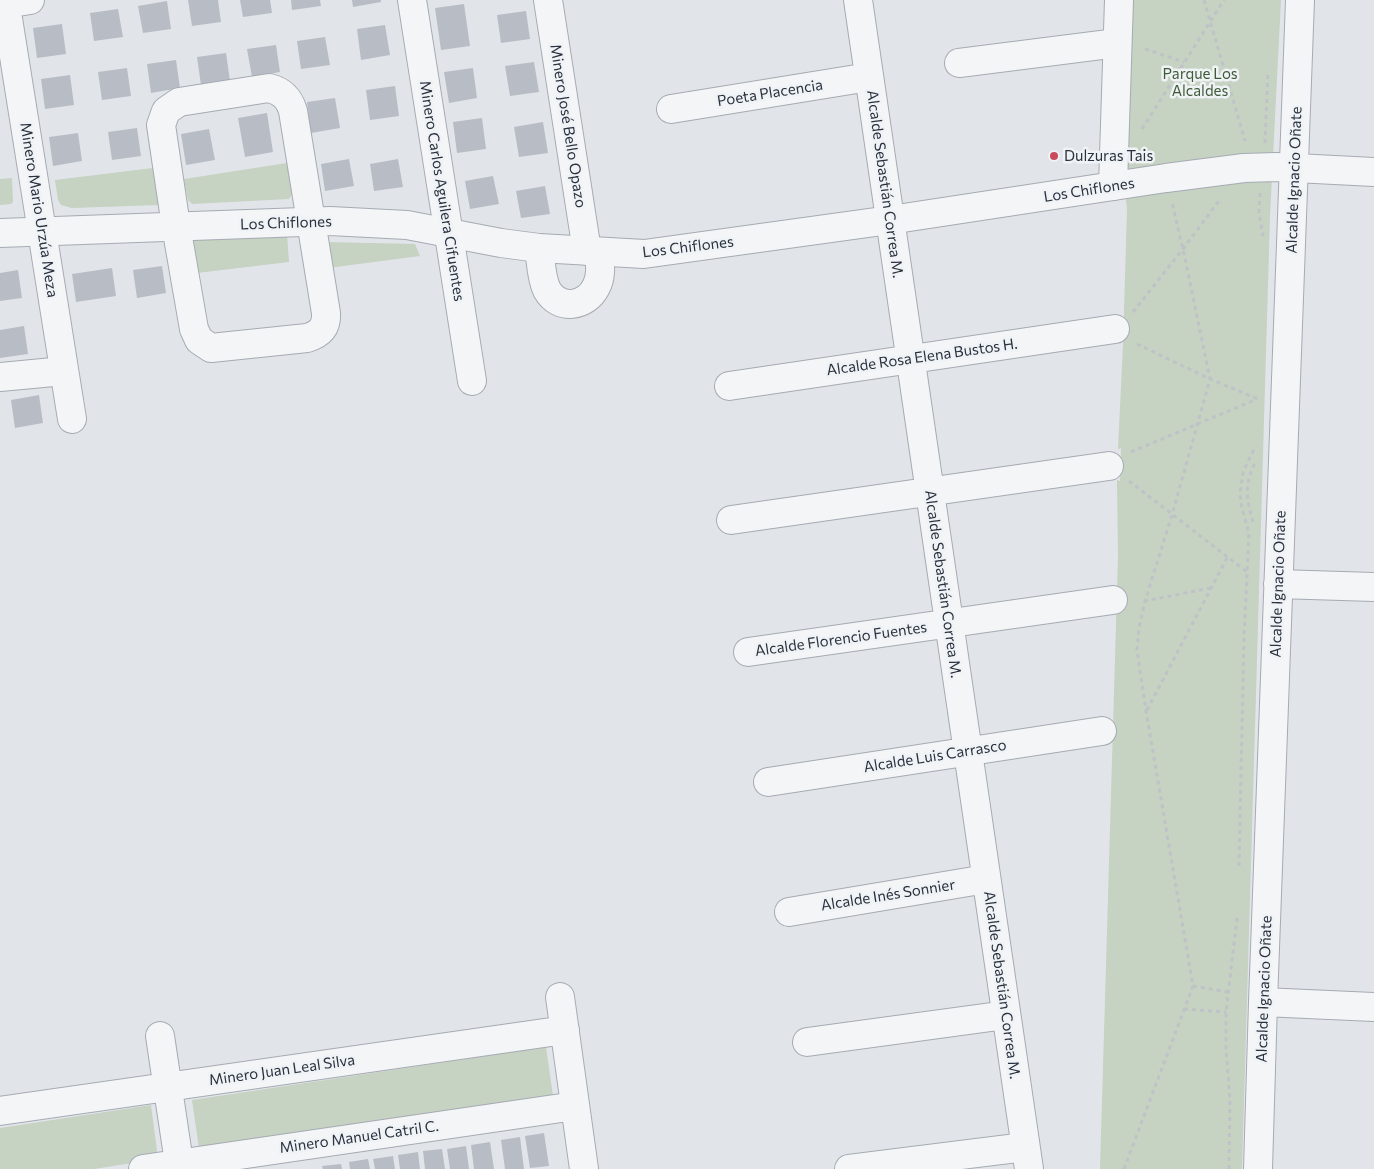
<!DOCTYPE html>
<meta charset="utf-8">
<style>
body{margin:0}
canvas{display:block;background:#e1e4e9}
</style>
<canvas width="1374" height="1169"></canvas>
<script>
const c = document.querySelector('canvas').getContext('2d');
c.lineJoin = 'round';
function paint(path, color) {
  c.fillStyle = color;
  c.fill(path, 'evenodd');
}
function stroke(path, color, width, dash) {
  c.strokeStyle = color;
  c.lineWidth = width;
  c.lineCap = dash ? 'butt' : 'round';
  c.setLineDash(dash || []);
  c.stroke(path);
}
function drawText(font, color, halo, rows, align = 'center') {
  c.font = font + ' Commissioner,sans-serif';
  c.lineWidth = 5;
  c.setLineDash([]);
  c.textBaseline = 'middle';
  c.strokeStyle = halo;
  c.fillStyle = color;
  for (const [text, x, y, turn = 0] of rows) {
    c.save();
    c.translate(x, y);
    c.rotate((+turn || 0) * Math.PI / 180);
    c.textAlign = isNaN(turn) ? turn : align;
    if (halo) c.strokeText(text, 0, 0);
    c.fillText(text, 0, 0);
    c.restore();
  }
}
const green = new Path2D(`
 M 1127,0 L 1281,0 L 1270,216 L 1242,1169 L 1100,1169 L 1118,556 L 1117,480 L 1120,481 L 1121,448 L 1118,449 L 1123,344 L 1127,209 L 1121,156 Z
 M 287,163 L 293,193 L 289,199 L 192,204 L 188,200 L 184,179 Z
 M 161,167 L 159,205 L 72,208 L 61,205 L 58,200 L 55,180 Z
 M 12,178 L 13,202 L 11,204 L 0,205 L 0,179 Z
 M 287,234 L 289,262 L 197,273 L 191,236 Z
 M 323,242 L 415,244 L 420,256 L 328,268 Z
 M 546,1047 L 554,1103 L 200,1155 L 192,1100 Z
 M 151,1105 L 158,1159 L 94,1169 L 0,1169 L 0,1128 Z`);
const building = new Path2D(`
 M 188,0 L 218,0 L 221,22 L 192,26 Z
 M 240,0 L 270,0 L 272,13 L 243,17 Z
 M 291,0 L 320,0 L 321,6 L 292,10 Z
 M 352,0 L 381,0 L 381,2 L 353,7 Z
 M 167,1 L 171,29 L 143,33 L 138,6 Z
 M 464,4 L 470,46 L 441,50 L 435,8 Z
 M 118,9 L 123,37 L 94,41 L 90,13 Z
 M 526,11 L 530,39 L 501,43 L 497,15 Z
 M 62,24 L 66,54 L 37,58 L 33,28 Z
 M 385,25 L 390,55 L 361,60 L 357,29 Z
 M 325,37 L 330,65 L 301,69 L 297,41 Z
 M 276,45 L 280,72 L 252,77 L 247,49 Z
 M 226,53 L 230,81 L 201,85 L 197,57 Z
 M 176,60 L 180,88 L 151,93 L 147,64 Z
 M 534,62 L 539,92 L 510,96 L 505,66 Z
 M 127,68 L 131,96 L 102,100 L 98,72 Z
 M 473,68 L 477,98 L 449,103 L 444,72 Z
 M 70,75 L 74,105 L 45,109 L 41,79 Z
 M 395,86 L 399,116 L 370,120 L 366,90 Z
 M 335,98 L 340,128 L 311,133 L 307,102 Z
 M 267,113 L 273,152 L 245,157 L 238,118 Z
 M 482,118 L 486,149 L 457,153 L 453,122 Z
 M 543,122 L 548,153 L 519,157 L 514,127 Z
 M 137,128 L 141,156 L 112,160 L 108,132 Z
 M 209,129 L 215,160 L 186,165 L 181,134 Z
 M 78,133 L 82,161 L 53,166 L 49,137 Z
 M 349,159 L 354,186 L 325,191 L 321,164 Z
 M 398,159 L 403,187 L 374,191 L 370,164 Z
 M 493,176 L 499,204 L 470,209 L 465,181 Z
 M 545,186 L 550,214 L 521,218 L 516,191 Z
 M 162,266 L 166,293 L 137,298 L 133,270 Z
 M 112,268 L 116,296 L 76,302 L 72,274 Z
 M 18,270 L 22,298 L 0,301 L 0,273 Z
 M 24,326 L 28,354 L 0,358 L 0,330 Z
 M 39,395 L 43,423 L 15,428 L 11,400 Z
 M 544,1133 L 549,1166 L 530,1168 L 525,1136 Z
 M 520,1137 L 524,1169 L 505,1169 L 501,1140 Z
 M 490,1142 L 494,1169 L 474,1169 L 471,1145 Z
 M 466,1146 L 469,1169 L 450,1169 L 447,1149 Z
 M 442,1149 L 445,1169 L 425,1169 L 423,1151 Z
 M 418,1152 L 420,1169 L 400,1169 L 398,1155 Z
 M 393,1156 L 395,1169 L 375,1169 L 373,1159 Z
 M 368,1159 L 370,1169 L 350,1169 L 349,1162 Z
 M 341,1164 L 342,1169 L 323,1169 L 322,1166 Z`);
const path = new Path2D(`
 M 1204,0 L 1245,141
 M 1145,49 L 1184,62
 M 1142,129 L 1224,0
 M 1265,143 L 1268,71
 M 1260,193 L 1259,212 L 1263,236
 M 1133,312 L 1183,249 L 1221,198
 M 1137,344 L 1210,379 L 1258,399
 M 1131,452 L 1257,399
 M 1129,481 L 1247,572
 M 1253,522 C 1246,498 1244,484 1256,461
 M 1144,601 L 1211,588
 M 1147,710 L 1227,558
 M 1239,866 L 1244,637 L 1249,533 L 1241,504 L 1240,494 L 1243,472 L 1255,447
 M 1193,986 L 1228,992
 M 1184,1009 L 1226,1012
 M 1124,1169 L 1193,986 L 1146,711 L 1137,650 L 1139,628 L 1145,601 L 1172,515 L 1210,379 L 1183,249 L 1172,203
 M 1229,1169 L 1230,1099 L 1226,1049 L 1226,1012 L 1237,918`);
const minor = new Path2D(`
 M 5,0 L 72,419
 M 412,0 L 472,381
 M 548,0 L 587,251
 M 858,0 L 1029,1169
 M 0,5 L 30,0
 M 959,63 L 1117,43
 M 269,88 C 282,91 289,98 293,111 L 326,313 C 327,327 320,334 307,338 L 211,348 L 199,340 L 194,329 L 176,226 L 161,125 L 166,111 L 179,102 Z
 M 671,109 L 869,77
 M 1113,186 L 1119,0
 M 539,248 C 541,261 541,278 547,290 C 559,311 586,307 596,287 C 602,276 600,264 599,252
 M 0,377 L 64,371
 M 729,386 L 1115,329
 M 731,520 L 1109,466
 M 1278,584 L 1374,587
 M 748,652 L 1113,600
 M 768,782 L 1102,731
 M 789,912 L 986,879
 M 560,997 L 584,1169
 M 1263,1002 L 1374,1007
 M 160,1036 L 180,1169
 M 807,1042 L 1006,1015
 M 0,1111 L 565,1030
 M 143,1169 L 575,1106
 M 849,1169 L 1025,1147
 M 1258,1169 L 1263,1002 L 1300,0`);
const tertiary = new Path2D(`
 M 0,233 L 330,221 L 407,225 L 501,243 L 539,248 L 644,254 L 890,220 L 1166,178 L 1244,168 L 1276,167 L 1374,172`);
const markers = [
 [1054,156,5,"#c84b5e"]
];
const parkNames = [
 ["Parque Los",1200,74],
 ["Alcaldes",1200,91]
];
const streetNames = [
 ["Poeta Placencia",770,93,-9],
 ["Minero José Bello Opazo",568,126,81],
 ["Alcalde Ignacio Oñate",1294,180,-88],
 ["Alcalde Sebastián Correa M.",885,184,82],
 ["Los Chiflones",1089,190,-9],
 ["Minero Carlos Aguilera Cifuentes",442,191,81],
 ["Minero Mario Urzúa Meza",39,210,81],
 ["Los Chiflones",286,223,-2],
 ["Los Chiflones",688,247,-7],
 ["Alcalde Rosa Elena Bustos H.",922,357,-8],
 ["Alcalde Sebastián Correa M.",943,584,82],
 ["Alcalde Ignacio Oñate",1278,584,-88],
 ["Alcalde Florencio Fuentes",841,639,-8],
 ["Alcalde Luis Carrasco",935,756,-9],
 ["Alcalde Inés Sonnier",888,895,-9],
 ["Alcalde Sebastián Correa M.",1002,985,82],
 ["Alcalde Ignacio Oñate",1264,989,-88],
 ["Minero Juan Leal Silva",282,1070,-8],
 ["Minero Manuel Catril C.",359,1137,-8]
];
const poiNames = [
 ["Dulzuras Tais",1064,156]
];
paint(green, '#c6d2c2');
paint(building, '#b8bdc5');
stroke(minor, '#a6abb3', 30);
stroke(tertiary, '#a6abb3', 30);
stroke(path, '#bfc2c7', 3, [4, 4]);
stroke(minor, '#f3f5f7', 28);
stroke(tertiary, '#f3f5f7', 28);
for (const [x, y, r, color] of markers) {
  const dot = new Path2D();
  dot.arc(x, y, r, 0, 2 * Math.PI);
  c.fillStyle = color;
  c.fill(dot);
  stroke(dot, '#f0f3f6', 2);
}
drawText('15px', '#3e5b38', '#f0f3f6', parkNames);
drawText('15px', '#2a323f', '#f0f3f6', streetNames);
drawText('15px', '#2a323f', '#f0f3f6', poiNames, 'left');
</script>
